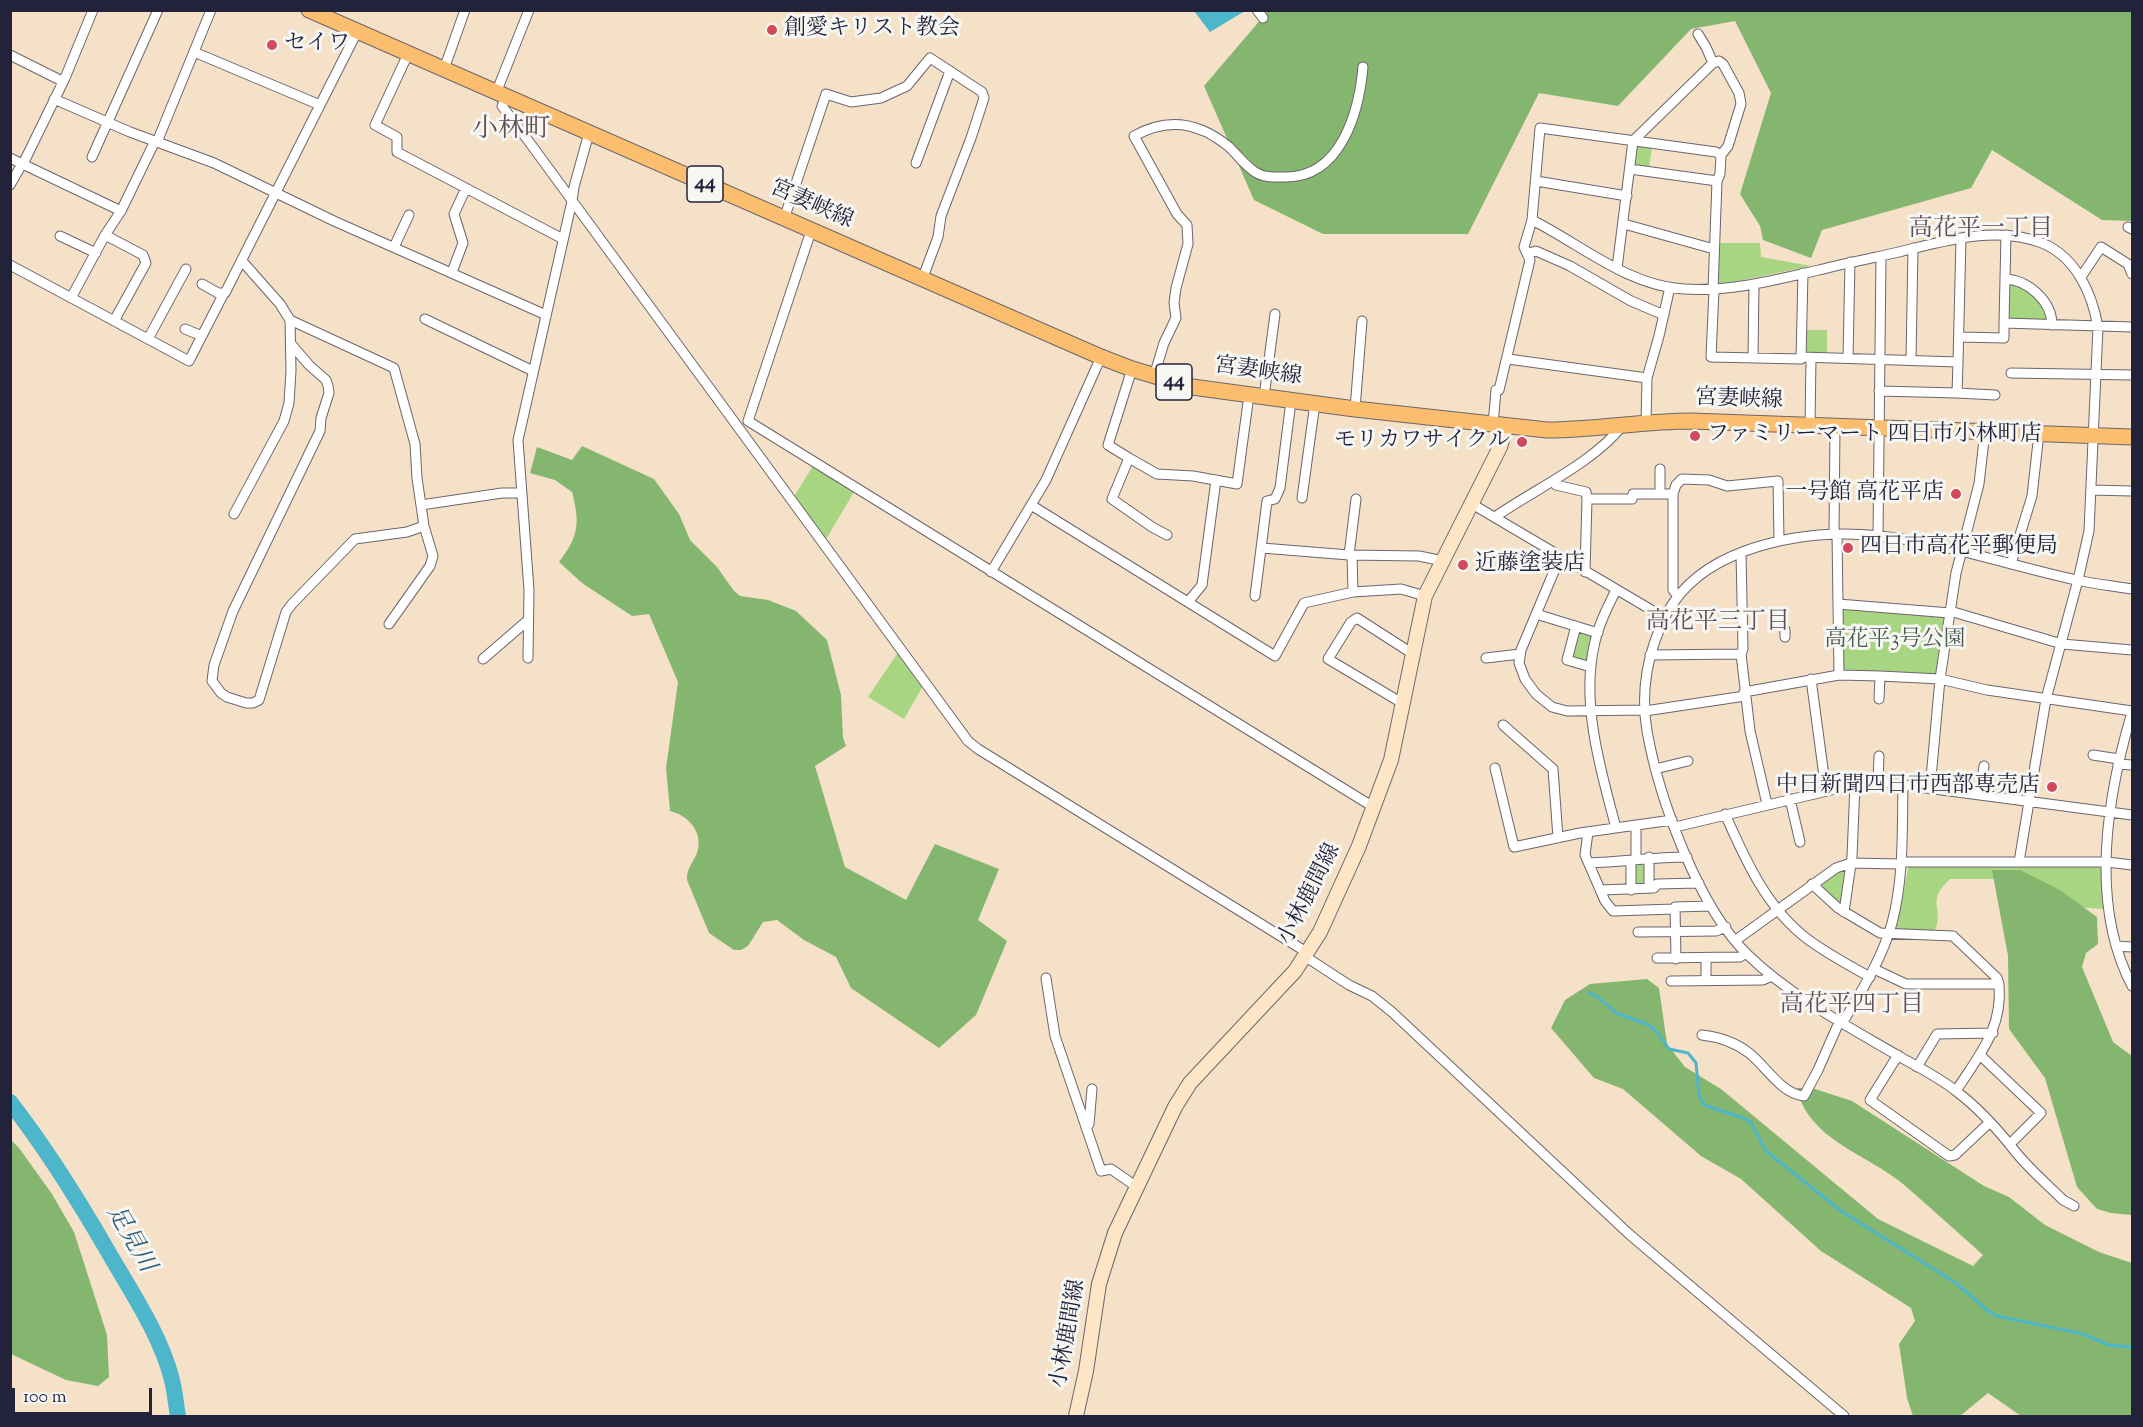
<!DOCTYPE html>
<meta charset="utf-8">
<style>
body{margin:0}
#map{position:relative;width:2143px;height:1427px;overflow:hidden;background:#f4e1c7;font-family:"Sorts Mill Goudy",serif}
canvas{display:block}
.frame{position:absolute;inset:0;border:12px solid #22223b;pointer-events:none}
.scale{position:absolute;left:12px;top:1388px;width:140px;height:27px;box-sizing:border-box;border:3px solid #22223b;border-top:0;padding-left:8px;font-size:18px;line-height:21px;white-space:nowrap;color:#22223b;-webkit-text-stroke:4px #f6f6f2;paint-order:stroke}
</style>
<div id="map">
<canvas width="2143" height="1427"></canvas>
<div class="frame"></div>
<div class="scale">100 m</div>
</div>
<script>
const c = document.querySelector('canvas').getContext('2d');
c.lineJoin = 'round';
function paint(path, color) {
  c.fillStyle = color;
  c.fill(path, 'evenodd');
}
function stroke(path, color, width, dash) {
  c.strokeStyle = color;
  c.lineWidth = width;
  c.lineCap = dash ? 'butt' : 'round';
  c.setLineDash(dash || []);
  c.stroke(path);
}
function drawText(font, color, halo, rows, align = 'center') {
  c.font = font + ' "Sorts Mill Goudy","Noto Serif JP",serif';
  c.lineWidth = 6;
  c.setLineDash([]);
  c.textBaseline = 'middle';
  c.strokeStyle = halo;
  c.fillStyle = color;
  for (const [text, x, y, turn = 0] of rows) {
    c.save();
    c.translate(x, y);
    c.rotate((+turn || 0) * Math.PI / 180);
    c.textAlign = isNaN(turn) ? turn : align;
    if (halo) c.strokeText(text, 0, 0);
    c.fillText(text, 0, 0);
    c.restore();
  }
}
const green = new Path2D(`
 M 1638,145 L 1652,147 L 1649,169 L 1635,167 L 1633,165 L 1635,147 Z
 M 1719,243 L 1760,243 L 1761,257 L 1811,266 L 1719,285 L 1717,282 Z
 M 2008,283 C 2031,289 2040,298 2049,319 L 2047,322 L 2011,321 L 2008,318 Z
 M 1805,330 L 1827,330 L 1827,353 L 1808,354 L 1805,350 Z
 M 813,466 L 854,492 L 825,541 L 793,498 Z
 M 1841,606 L 1947,614 L 1938,673 L 1936,675 L 1844,671 L 1842,669 Z
 M 1581,630 L 1592,634 L 1590,660 L 1586,663 L 1574,660 L 1571,655 L 1577,633 Z
 M 899,651 L 924,684 L 904,719 L 868,697 Z
 M 1647,862 L 1647,887 L 1632,886 L 1633,863 Z
 M 1909,864 L 2099,865 L 2103,868 L 2105,909 L 2074,907 L 2036,879 L 1950,879 C 1924,902 1946,910 1934,932 L 1896,929 Z
 M 1844,868 L 1848,870 L 1843,904 L 1840,906 L 1818,887 L 1819,882 Z`);
const forest = new Path2D(`
 M 1268,11 L 2132,11 L 2132,221 L 2102,220 L 1992,150 L 1971,188 L 1822,230 L 1811,258 L 1763,240 L 1760,226 L 1740,194 L 1771,93 L 1735,21 L 1691,29 L 1618,106 L 1539,93 L 1468,234 L 1323,234 L 1254,200 L 1204,86 Z
 M 582,446 L 654,479 L 679,514 L 690,540 L 717,567 L 734,591 L 740,596 L 768,600 L 796,611 L 827,640 L 841,695 L 843,738 L 846,746 L 815,766 L 845,867 L 906,900 L 935,844 L 999,869 L 978,920 L 1007,941 L 976,1015 L 939,1048 L 851,988 L 836,957 L 804,940 L 777,920 L 763,922 L 748,946 L 741,950 L 734,950 L 709,933 L 687,880 C 686,867 696,860 698,849 C 702,830 687,815 670,811 L 666,768 L 678,682 L 649,614 L 632,616 L 582,583 L 559,562 C 579,536 580,523 572,492 L 555,480 L 530,473 L 537,447 L 572,460 Z
 M 1992,870 L 2020,870 L 2060,890 L 2097,917 L 2098,944 L 2086,953 L 2082,967 L 2113,1042 L 2132,1056 L 2132,1215 L 2111,1213 L 2097,1209 L 2077,1187 L 2045,1078 L 2009,1029 L 2008,956 Z
 M 1647,979 L 1659,988 L 1667,1044 L 1685,1067 L 1721,1089 L 1878,1219 L 1973,1266 L 1983,1255 C 1956,1231 1930,1207 1903,1184 C 1867,1154 1807,1139 1797,1088 L 1812,1088 L 1852,1101 L 1984,1186 L 2009,1197 L 2045,1225 L 2099,1252 L 2132,1263 L 2132,1416 L 2021,1416 L 1988,1393 L 1960,1416 L 1913,1416 L 1907,1398 L 1899,1344 L 1915,1321 L 1911,1308 L 1821,1251 L 1741,1179 L 1701,1156 L 1623,1089 L 1594,1078 L 1551,1028 L 1565,1000 L 1590,984 Z
 M 11,1140 L 19,1148 L 52,1194 L 74,1232 L 107,1335 L 109,1377 L 98,1386 L 66,1380 L 11,1354 Z`);
const water = new Path2D(`
 M 1194,11 L 1245,11 L 1210,32 Z`);
const stream = new Path2D(`
 M 1589,993 L 1598,997 L 1616,1013 L 1649,1025 L 1657,1032 L 1669,1049 L 1688,1053 L 1696,1063 L 1699,1095 L 1704,1105 L 1746,1119 L 1751,1123 L 1766,1151 L 1841,1211 L 1956,1283 L 1988,1311 L 1997,1316 L 2083,1334 L 2109,1345 L 2132,1347`);
const river = new Path2D(`
 M 10,1102 C 46,1148 77,1198 106,1248 C 130,1290 160,1333 172,1380 C 175,1392 176,1405 178,1416`);
const minor = new Path2D(`
 M 1257,10 L 1263,18
 M 1698,34 L 1706,47 L 1713,63
 M 194,52 L 320,105
 M 408,54 L 375,125 L 397,137 L 397,152 L 563,239
 M 10,55 L 62,81
 M 444,69 L 465,10
 M 496,93 L 529,10
 M 506,97 L 502,106 L 527,139 L 968,741 L 978,749 L 1308,953
 M 54,99 L 130,132 L 214,163 L 334,221 L 546,315
 M 157,142 L 211,10
 M 92,157 L 158,10
 M 10,158 L 121,211
 M 916,163 L 950,71
 M 23,164 L 65,78 L 93,10
 M 1630,169 L 1717,181
 M 1536,181 L 1627,196
 M 10,185 L 22,164
 M 784,219 L 826,94 L 851,102 L 881,98 L 907,86 L 930,58 L 982,92 L 984,98 L 971,138 L 941,216 L 938,237 L 922,280
 M 1532,220 C 1580,244 1628,286 1684,289 C 1730,292 1775,280 1819,270 C 1846,263 1872,258 1899,252 C 1945,241 1996,225 2042,243 C 2076,257 2092,293 2098,327 L 2089,531 L 2078,580 L 2046,699 L 2019,862
 M 1624,224 L 1714,249
 M 2128,227 L 2132,229
 M 811,231 L 748,421 L 1375,808
 M 105,235 L 143,255 L 146,263 L 114,321
 M 2006,235 L 2004,323 L 2132,327
 M 60,236 L 96,253
 M 394,247 L 409,215
 M 1527,254 L 1536,251 L 1570,266 L 1631,301 L 1664,315
 M 242,261 L 280,304 L 290,320 L 394,368 L 415,444 L 417,478 L 424,526 L 433,556 L 430,566 L 389,624
 M 10,265 L 189,361 L 224,293
 M 1617,268 L 1633,141 L 1713,63 L 1719,61 L 1723,64 L 1739,93 L 1741,104 L 1728,146 L 1721,155 L 1720,174 L 1717,181 L 1713,290
 M 452,272 L 463,243 L 454,214 L 466,188
 M 2081,277 L 2101,247 L 2128,264 L 2132,274
 M 2005,279 C 2028,280 2052,301 2052,325
 M 202,284 L 218,293 L 225,293 L 357,32
 M 1714,290 L 1711,357 L 1801,359 L 1803,273
 M 71,298 L 105,235 L 121,211 L 155,141
 M 425,319 L 533,371
 M 185,329 L 202,336
 M 1959,337 L 2004,338 L 2004,323
 M 148,339 L 186,269
 M 291,344 L 309,365 L 326,380 L 328,386 L 329,393 L 321,418 L 320,431 L 233,611 L 214,665 L 212,681 L 221,693 L 227,697 L 246,703 L 253,703 L 259,700 L 286,612 L 292,604 L 355,539 L 407,532 L 424,526
 M 1802,357 L 1958,362 L 1961,238
 M 1753,358 L 1754,284
 M 1848,358 L 1850,262
 M 1508,359 L 1647,378
 M 1911,360 L 1913,248
 M 1958,362 L 1957,393 L 1995,395
 M 2011,373 L 2132,375
 M 1154,376 L 1164,343 L 1176,318 L 1174,303 L 1176,288 L 1188,244 L 1187,225 L 1177,214 L 1134,136 C 1168,117 1198,122 1228,146 C 1237,154 1244,165 1255,172 C 1264,178 1275,177 1286,177 C 1341,177 1359,112 1363,67
 M 1879,391 L 1957,393
 M 1264,397 L 1275,314
 M 1355,409 L 1362,321
 M 1646,423 L 1647,378 L 1659,336 L 1670,287
 M 1493,425 L 1496,390 L 1499,390 L 1530,260 L 1524,247 L 1532,220 L 1540,128 L 1716,152 L 1721,155
 M 1810,426 L 1811,358
 M 1129,458 L 1108,445 L 1132,369
 M 1660,469 L 1660,494
 M 1556,485 L 1586,492 L 1587,499
 M 2091,490 L 2132,491
 M 1302,498 L 1315,403
 M 1472,504 L 1665,618
 M 421,505 L 502,493 L 521,493
 M 1031,505 L 1275,656 L 1304,603 L 1353,592
 M 234,514 L 284,421 L 289,403 L 291,371 L 290,320
 M 1495,517 C 1535,489 1593,463 1622,426
 M 1834,534 L 1835,426
 M 1837,534 L 1839,675
 M 1167,535 L 1152,527 L 1112,499 L 1129,458 L 1157,474 L 1193,476 L 1237,484 L 1249,395
 M 1878,535 L 1881,256
 M 1262,548 L 1349,555 L 1419,556 L 1443,561
 M 1741,553 L 1743,649 L 1741,654 L 1750,731 L 1767,804
 M 1349,555 L 1356,499
 M 1352,555 L 1353,592 L 1401,589 L 1425,596
 M 1560,557 L 1521,650 L 1519,663 L 1525,679 L 1536,694 L 1552,707 L 1567,711 L 1645,710
 M 2011,564 L 2032,496 L 2039,433
 M 991,572 L 1046,480 L 1101,357
 M 1585,572 L 1587,499 L 1632,499 L 1633,494 L 1673,494
 M 1616,590 C 1607,608 1598,626 1594,646 C 1581,705 1601,771 1616,828
 M 1677,595 L 1673,590 L 1673,494 L 1676,485 L 1682,479 L 1709,480 L 1727,486 L 1778,481 L 1779,540
 M 1255,596 L 1267,501 L 1275,499 L 1280,488 L 1291,401
 M 1188,602 L 1202,585 L 1216,480
 M 1838,604 L 1950,613
 M 1950,611 L 2062,644 L 2132,650
 M 1536,614 L 1598,633
 M 1576,626 L 1567,660 L 1591,667
 M 1785,630 L 1785,637
 M 1650,655 L 1741,654
 M 528,658 L 529,590 L 518,440 L 572,201 L 574,187 L 589,133
 M 1486,658 L 1520,654
 M 483,659 L 527,621
 M 1811,679 L 1826,791
 M 1744,692 L 1839,675 L 1880,676 L 1940,679 L 1987,690 L 2132,711
 M 1879,699 L 1880,676
 M 1402,703 L 1328,659 L 1351,622 L 1357,618 L 1413,654
 M 1645,711 L 1745,696
 M 2132,712 C 2107,796 2089,904 2132,986
 M 1503,725 L 1553,769 L 1558,838
 M 2093,755 L 2119,759
 M 2118,764 L 2132,765
 M 1495,768 L 1514,847 L 1580,833 L 1672,820
 M 1655,769 L 1688,761
 M 1878,782 L 1879,756
 M 1930,789 L 1940,679 L 1956,573 L 1979,484 L 1985,431
 M 1980,795 L 1984,766
 M 1790,799 L 1800,842
 M 1725,814 C 1745,859 1766,907 1806,938 C 1826,953 1848,965 1870,977
 M 1636,826 L 1636,859
 M 1675,827 L 1865,782 L 1881,782 L 2132,815
 M 1588,832 L 1585,855 L 1605,901 L 1613,911 L 1675,909
 M 1631,862 L 1631,890
 M 1901,862 L 2107,862 L 2132,865
 M 1589,863 C 1623,862 1653,857 1687,857
 M 1812,884 L 1838,908 L 1880,933 L 1953,936 L 1997,978 L 1999,984 L 1906,984 L 1874,969
 M 1649,888 L 1649,857
 M 1600,890 L 1654,888 L 1657,884 L 1699,883
 M 1844,912 L 1852,857 L 1855,784
 M 1638,932 L 1716,931 L 1726,927
 M 1736,940 L 1836,868 L 1851,863 L 1900,864
 M 2116,946 L 2132,947
 M 1306,957 L 1349,985 L 1372,996 L 1392,1012 L 1629,1234 L 1844,1416
 M 1657,958 L 1740,957 L 1746,953
 M 1706,958 L 1706,980
 M 1676,959 L 1675,907 L 1711,906
 M 1046,978 L 1055,1036 L 1101,1171 L 1111,1169 L 1137,1187
 M 1671,981 L 1763,980 L 1772,976
 M 1843,1022 C 1862,990 1882,959 1892,923 C 1904,878 1902,831 1903,785
 M 1702,1035 C 1719,1037 1735,1042 1749,1053 C 1766,1066 1781,1094 1804,1096 L 1818,1070 L 1840,1020
 M 1898,1055 L 1870,1100 L 1949,1156 L 1955,1155 L 1989,1123
 M 1980,1055 L 2041,1113 L 2010,1144
 M 1917,1067 L 1937,1034 L 1993,1033
 M 1956,1091 C 1979,1055 2003,1029 1999,984
 M 1086,1128 L 1089,1124 L 1092,1089
 M 2074,1206 L 2063,1200 C 2047,1184 2028,1168 2014,1150 C 1999,1131 1976,1106 1956,1091 C 1940,1078 1920,1068 1902,1058 C 1851,1028 1790,996 1748,955 C 1698,907 1659,798 1647,731 C 1640,689 1648,650 1667,613 C 1684,582 1712,563 1745,551 C 1862,509 1962,555 2076,580 C 2094,584 2114,586 2132,589`);
const secondary = new Path2D(`
 M 1076,1416 L 1086,1371 L 1099,1284 L 1115,1233 L 1175,1107 L 1190,1083 L 1295,971 L 1320,932 L 1359,846 L 1391,760 L 1425,596 L 1500,447 L 1506,427`);
const primary = new Path2D(`
 M 309,10 L 1101,357 L 1132,369 L 1192,387 L 1355,409 L 1547,430 C 1595,430 1643,421 1691,421 L 2132,437`);
const markers = [
 [772,30,6,"#d1495b"],
 [272,45,6,"#d1495b"],
 [1695,436,6,"#d1495b"],
 [1522,442,6,"#d1495b"],
 [1956,494,6,"#d1495b"],
 [1848,548,6,"#d1495b"],
 [1463,565,6,"#d1495b"],
 [2052,787,6,"#d1495b"]
];
const shields = [
 [705,184,36],
 [1174,382,36]
];
const shieldNames = [
 ["44",705,184],
 ["44",1174,382]
];
const poiNames = [
 ["創愛キリスト教会",784,30],
 ["セイワ",284,45],
 ["ファミリーマート 四日市小林町店",1707,436],
 ["モリカワサイクル",1510,442,"right"],
 ["一号館 高花平店",1944,494,"right"],
 ["四日市高花平郵便局",1860,548],
 ["近藤塗装店",1475,565],
 ["中日新聞四日市西部専売店",2040,787,"right"]
];
const streetNames = [
 ["宮妻峡線",811,206,24],
 ["宮妻峡線",1258,373,8],
 ["宮妻峡線",1739,401,2],
 ["小林鹿間線",1311,895,-63],
 ["小林鹿間線",1070,1334,-80]
];
const parkNames = [
 ["高花平3号公園",1895,641]
];
const neighbourhoodNames = [
 ["高花平一丁目",1981,231],
 ["高花平三丁目",1718,624],
 ["高花平四丁目",1852,1007]
];
const waterNames = [
 ["足見川",129,1240,60]
];
const quarterNames = [
 ["小林町",511,132]
];
paint(green, '#a7d582');
paint(forest, '#85b670');
paint(water, '#4db6cb');
stroke(stream, '#4db6cb', 3);
stroke(river, '#4db6cb', 16);
stroke(minor, '#6c656c', 11);
stroke(secondary, '#6c656c', 16);
stroke(primary, '#6c656c', 17);
stroke(minor, '#fff', 9);
stroke(secondary, '#fde5c5', 14);
stroke(primary, '#fbbe6e', 15);
for (const [x, y, r, color] of markers) {
  const dot = new Path2D();
  dot.arc(x, y, r, 0, 2 * Math.PI);
  c.fillStyle = color;
  c.fill(dot);
  stroke(dot, '#f6f6f2', 2);
}
for (const [x, y, w] of shields) {
  const box = new Path2D();
  box.roundRect(x - w / 2, y - 18, w, 36, 4.5);
  c.fillStyle = '#f6f6f2';
  c.fill(box);
  stroke(box, '#22223b', 1.5);
}
drawText('bold 21px', '#22223b', null, shieldNames);
drawText('22px', '#22223b', '#f6f6f2', poiNames, 'left');
drawText('22px', '#22223b', '#f6f6f2', streetNames);
drawText('22px', '#4a5850', '#f6f6f2', parkNames);
drawText('24px', '#614e57', '#f6f6f2', neighbourhoodNames);
drawText('italic 24px', '#335d75', '#f6f6f2', waterNames);
drawText('26px', '#614e57', '#f6f6f2', quarterNames);
</script>
